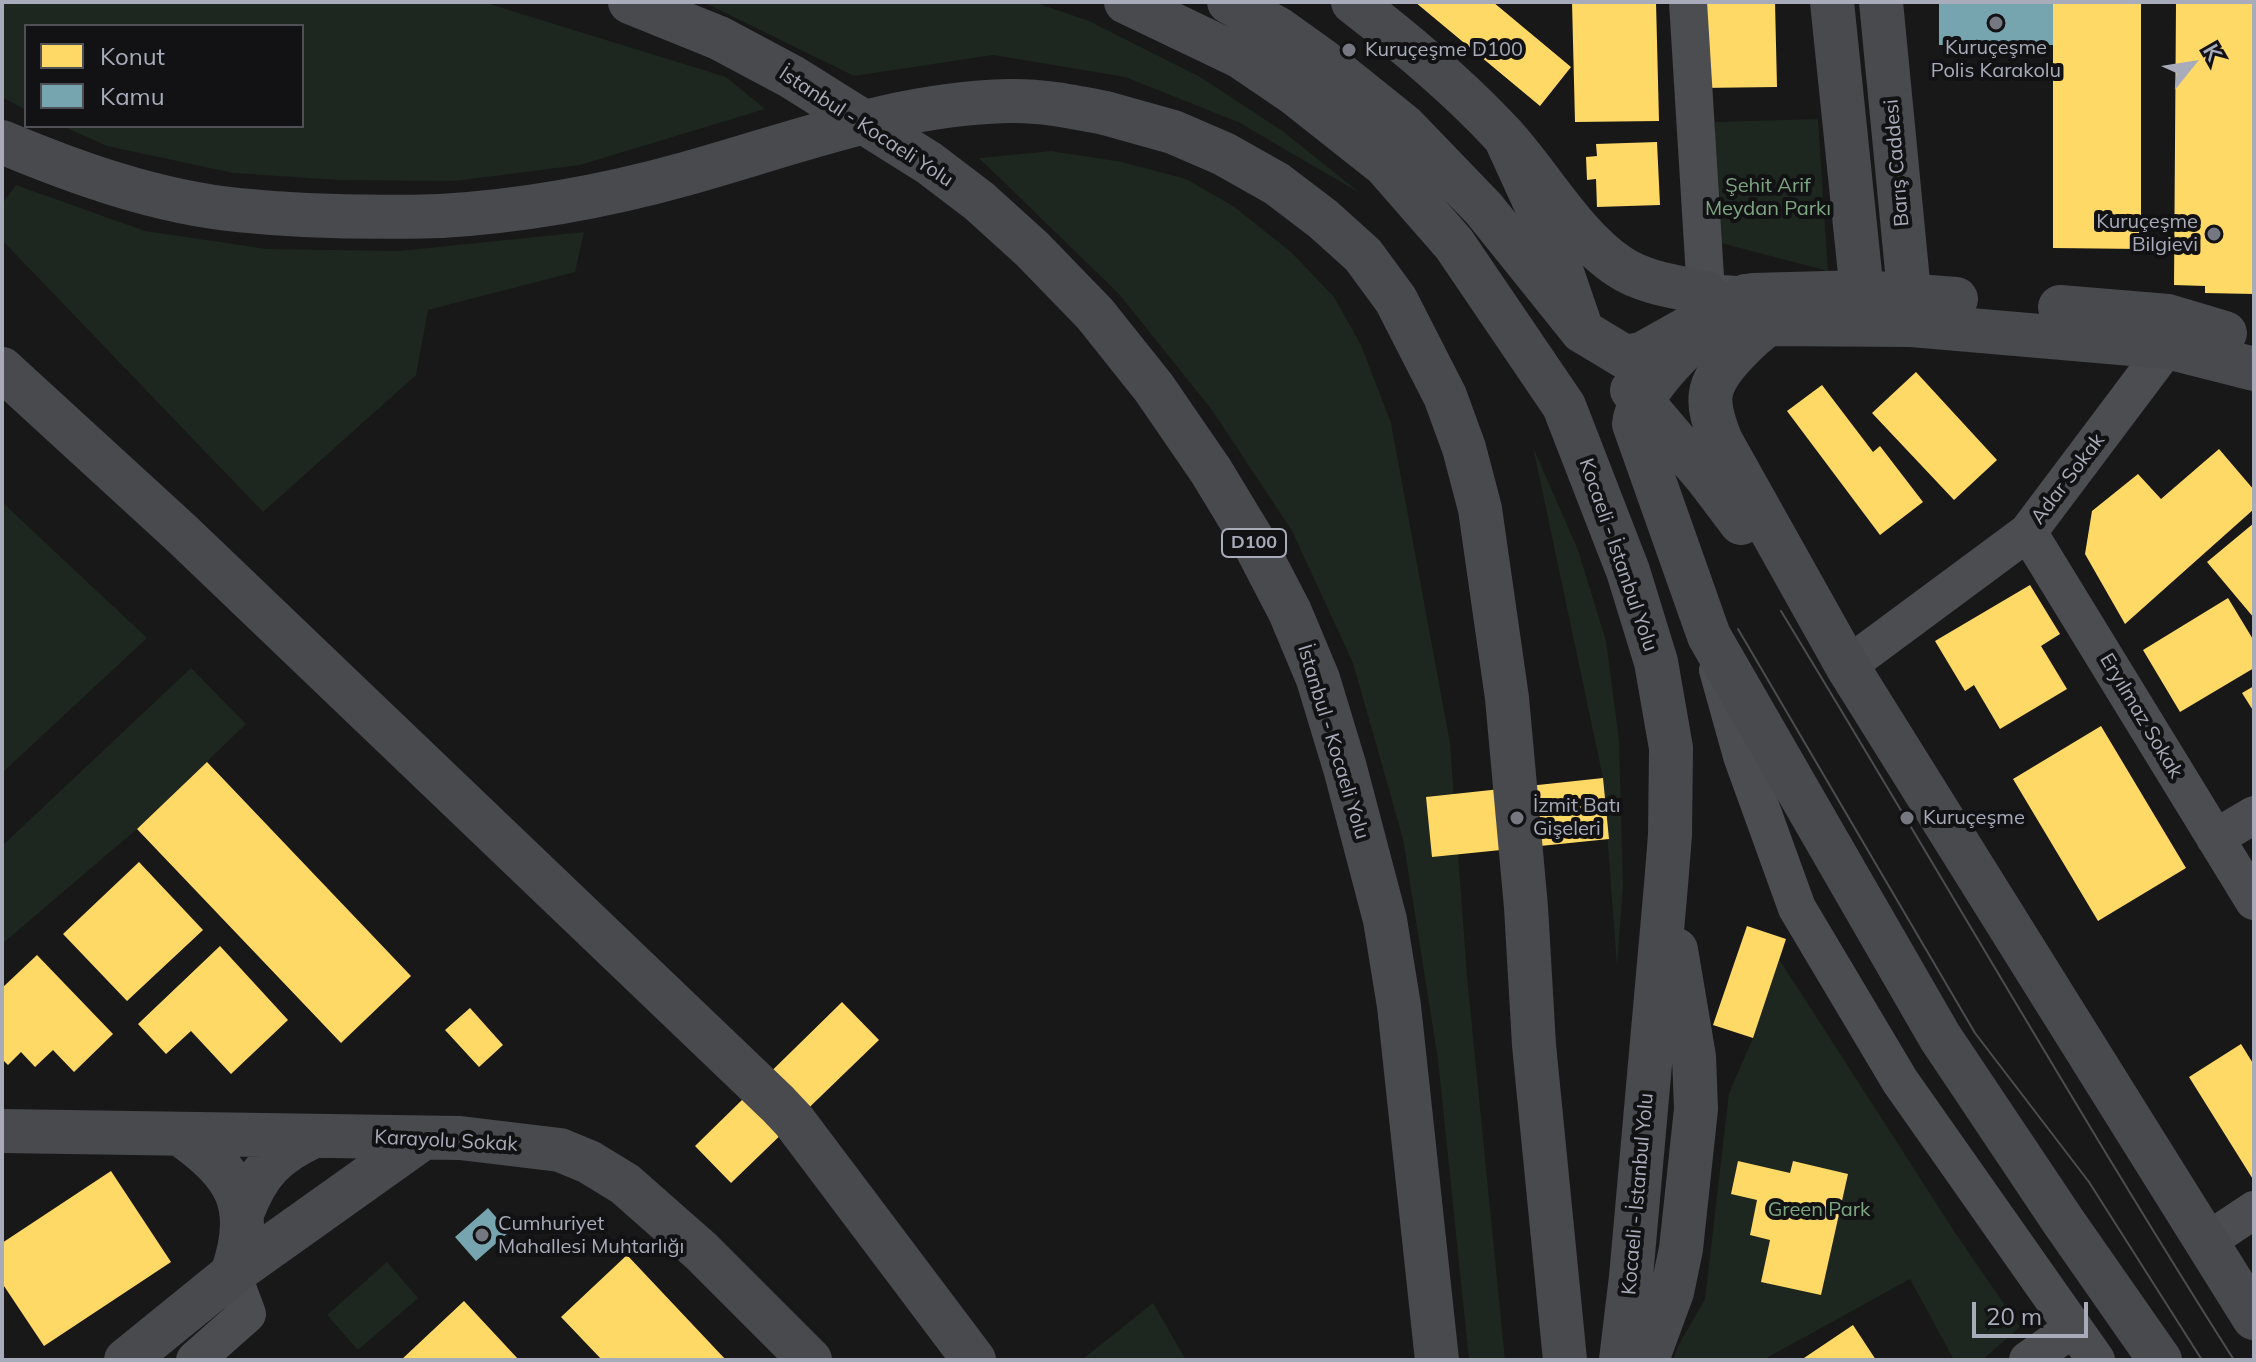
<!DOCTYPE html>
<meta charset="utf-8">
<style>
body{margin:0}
#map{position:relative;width:2256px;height:1362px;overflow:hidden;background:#181818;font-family:Mulish,sans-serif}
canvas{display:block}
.frame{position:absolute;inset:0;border:4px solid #a8acba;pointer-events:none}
.legend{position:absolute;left:24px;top:24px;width:280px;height:104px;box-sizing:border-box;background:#121214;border:2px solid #4e5056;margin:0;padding:10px 14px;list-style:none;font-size:24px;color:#a8acba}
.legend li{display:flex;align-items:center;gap:16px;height:40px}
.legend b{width:40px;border:2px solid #4e5056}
.north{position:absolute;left:2152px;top:24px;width:80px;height:80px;-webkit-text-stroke:6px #121214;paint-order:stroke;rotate:60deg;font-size:22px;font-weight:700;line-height:32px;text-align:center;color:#a8acba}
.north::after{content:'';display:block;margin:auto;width:28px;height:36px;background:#a8acba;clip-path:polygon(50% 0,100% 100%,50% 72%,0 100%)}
.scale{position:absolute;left:1972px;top:1302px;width:116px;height:36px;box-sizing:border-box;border:4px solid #a8acba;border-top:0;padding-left:10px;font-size:24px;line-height:28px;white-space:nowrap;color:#a8acba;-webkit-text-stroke:6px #121214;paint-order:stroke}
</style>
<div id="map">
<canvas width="2256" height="1362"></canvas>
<div class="frame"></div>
<ul class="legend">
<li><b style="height:22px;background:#ffd966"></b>Konut</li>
<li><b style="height:22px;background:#76a5af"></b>Kamu</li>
</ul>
<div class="north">K</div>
<div class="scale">20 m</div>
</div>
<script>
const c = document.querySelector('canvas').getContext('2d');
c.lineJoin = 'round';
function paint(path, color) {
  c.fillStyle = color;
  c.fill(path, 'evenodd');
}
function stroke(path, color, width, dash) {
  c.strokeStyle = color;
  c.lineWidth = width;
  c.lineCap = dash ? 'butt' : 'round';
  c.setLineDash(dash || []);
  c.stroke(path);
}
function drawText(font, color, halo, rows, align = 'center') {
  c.font = font + ' Mulish,sans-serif';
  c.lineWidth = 8;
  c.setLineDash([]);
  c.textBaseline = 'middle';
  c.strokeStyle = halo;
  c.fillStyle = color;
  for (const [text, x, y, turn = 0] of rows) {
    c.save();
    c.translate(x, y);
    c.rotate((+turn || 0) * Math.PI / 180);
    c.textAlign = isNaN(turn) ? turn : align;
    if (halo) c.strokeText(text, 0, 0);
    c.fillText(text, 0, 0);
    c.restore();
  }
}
const green = new Path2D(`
 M 2,2 L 483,2 L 726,77 L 765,109 L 580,165 L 455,181 L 339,180 L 233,173 L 107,146 L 62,126 L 302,126 L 302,26 L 26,26 L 26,110 L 2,97 Z
 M 703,2 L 1034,2 L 1089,21 L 1202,78 L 1284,132 L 1360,193 L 1238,122 L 1125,77 L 993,55 L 854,76 Z
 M 1818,119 L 1828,271 L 1713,241 L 1715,122 Z
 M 1051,151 L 1122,162 L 1186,179 L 1233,206 L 1291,252 L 1334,297 L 1361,345 L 1391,423 L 1450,743 L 1467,976 L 1505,1360 L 1469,1360 L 1438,1060 L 1403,839 L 1353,663 L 1292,531 L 1212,410 L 1119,294 L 979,158 Z
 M 16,185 L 145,231 L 267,249 L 399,251 L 584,232 L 575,272 L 428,310 L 416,375 L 263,512 L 2,240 L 2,204 Z
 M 1533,447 L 1578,550 L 1606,641 L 1619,740 L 1623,886 L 1617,967 L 1603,778 Z
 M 2,502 L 147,638 L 2,773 Z
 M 191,668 L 246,724 L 137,829 L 2,944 L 2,846 Z
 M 1779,959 L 1956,1234 L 2020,1327 L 1982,1360 L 1954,1360 L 1910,1279 L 1763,1360 L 1673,1360 L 1678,1346 L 1705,1299 L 1729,1093 L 1753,1038 Z
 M 387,1262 L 418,1298 L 358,1350 L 327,1315 Z
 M 1153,1303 L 1186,1360 L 1086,1360 L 1084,1358 Z`);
const homes = new Path2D(`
 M 1415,2 L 1493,2 L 1571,67 L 1540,106 Z
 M 1572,2 L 1656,2 L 1659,121 L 1575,122 Z
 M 1698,2 L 1775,2 L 1777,87 L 1700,88 Z
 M 2053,2 L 2141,2 L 2141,249 L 2053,248 Z
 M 2176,2 L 2254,4 L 2254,294 L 2205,293 L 2205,286 L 2174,285 Z
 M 1657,142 L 1660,205 L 1597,207 L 1596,179 L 1587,180 L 1586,157 L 1597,156 L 1596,144 Z
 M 1916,372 L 1997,460 L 1954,500 L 1872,413 Z
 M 1822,385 L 1873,452 L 1880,446 L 1923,502 L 1880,535 L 1787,411 Z
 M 2219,449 L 2254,490 L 2254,509 L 2125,624 L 2085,554 L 2092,511 L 2138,474 L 2161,499 Z
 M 2254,523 L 2254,618 L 2207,562 Z
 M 2030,585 L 2060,634 L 2041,646 L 2067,689 L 2000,729 L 1974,685 L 1965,691 L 1935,641 Z
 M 2228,598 L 2254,641 L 2254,668 L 2180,712 L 2143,650 Z
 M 2254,686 L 2254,712 L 2242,693 Z
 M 2101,726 L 2186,868 L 2098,921 L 2013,779 Z
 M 207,762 L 411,976 L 341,1043 L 137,829 Z
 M 1603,778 L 1609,839 L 1432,857 L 1426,797 Z
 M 139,862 L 203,930 L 127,1001 L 63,934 Z
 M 1747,926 L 1786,939 L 1753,1038 L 1713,1025 Z
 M 220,946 L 288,1020 L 231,1074 L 191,1031 L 166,1054 L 138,1024 Z
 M 37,955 L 113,1034 L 74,1072 L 53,1050 L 35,1067 L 21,1052 L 8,1065 L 2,1059 L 2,988 Z
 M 842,1002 L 879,1040 L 731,1183 L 695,1146 Z
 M 470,1008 L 503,1045 L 479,1067 L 445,1030 Z
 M 2241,1044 L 2254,1065 L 2254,1181 L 2189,1077 Z
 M 1738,1161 L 1790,1173 L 1793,1161 L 1848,1174 L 1821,1295 L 1761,1282 L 1770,1240 L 1750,1235 L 1757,1200 L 1731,1194 Z
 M 111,1171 L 171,1262 L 44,1346 L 2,1283 L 2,1243 Z
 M 627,1255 L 726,1360 L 602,1360 L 561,1317 Z
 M 464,1301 L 519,1360 L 401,1360 Z
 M 1853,1325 L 1876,1360 L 1801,1360 Z`);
const public = new Path2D(`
 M 1939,2 L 2053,2 L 2053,45 L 1939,45 Z
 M 488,1208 L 509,1232 L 476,1261 L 455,1237 Z`);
const minor = new Path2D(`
 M 1688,2 L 1706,293 L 1736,295
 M 2028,532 L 2254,901
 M 1847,666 L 2028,532 L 2167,347 L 2168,322
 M 1718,670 L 1742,756 L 1797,908 L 1900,1081 L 2096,1360
 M 2215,838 L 2254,815
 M 2206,1242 L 2254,1210
 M 195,1360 L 247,1314 L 232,1274
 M 2028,1360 L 2072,1329`);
const major = new Path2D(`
 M 1353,2 C 1406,43 1458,86 1503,135 C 1540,175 1574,237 1620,267 C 1644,283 1678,287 1706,293
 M 1832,2 L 1865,322
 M 1881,2 L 1912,323
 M 1505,137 L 1547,229 L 1580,325
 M 1753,295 L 1862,292 L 1956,299
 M 1745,296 C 1715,318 1637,386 1634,424 L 1709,636 L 1940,1037 L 2063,1221 L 2160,1360
 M 2060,307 L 2168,316 L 2225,333
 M 1582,331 L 1625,357 L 1642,354 L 1692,326
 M 2254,369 L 2167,347 L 1912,325 L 1769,324 C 1756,332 1746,342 1735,354 C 1705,386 1705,401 1721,441 L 1847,666 L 2254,1318
 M 1632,390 L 1707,478 L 1741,523
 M 2,1131 L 460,1138 L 560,1150 L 589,1162 L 625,1184 L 701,1251 L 810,1360
 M 180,1134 C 237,1173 256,1206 232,1274
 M 243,1211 C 258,1172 275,1154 314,1136
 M 126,1360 L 232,1274 L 423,1138`);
const highway = new Path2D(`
 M 630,2 L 719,38 L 792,77 L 929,163 L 979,201 L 1032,249 L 1095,314 L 1154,388 L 1211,471 L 1251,537 L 1290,612 L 1318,679 L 1345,768 L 1385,920 L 1399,1006 L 1437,1360
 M 1126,2 L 1241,57 L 1294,93 L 1385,165 L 1454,244 L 1564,406 L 1628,571 L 1656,662 L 1671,748 L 1670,835 L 1666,885 L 1631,1277 L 1621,1360
 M 1229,2 L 1277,28 L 1323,61 L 1405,127 L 1484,209 L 1582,331
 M 1105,113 L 1173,132 L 1224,154 L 1277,184 L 1323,219 L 1363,255 L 1396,300 L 1445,396 L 1464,448 L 1480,509 L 1507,698 L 1526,907 L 1534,1045 L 1565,1360
 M 2,142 C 76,173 157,202 238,210 C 306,217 373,218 441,216
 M 2,369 L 181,533 L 778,1104 L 794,1121 L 974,1360
 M 1647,1360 L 1672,1292 L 1681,1249 L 1696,1109 L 1694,1057 L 1676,950`);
const tram = new Path2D(`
 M 1781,611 C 1933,860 2078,1114 2234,1360
 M 1738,629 L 1975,1033 L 2089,1182 L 2202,1360`);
const highwayBridge = new Path2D(`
 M 441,216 C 524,211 606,196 685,174 C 793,144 897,103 1009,101 C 1041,100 1074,107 1105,113`);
const markers = [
 [1996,23,8,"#767881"],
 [1349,50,8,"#767881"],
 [2214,234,8,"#767881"],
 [1517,818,8,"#767881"],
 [1907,818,8,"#767881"],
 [482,1235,8,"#767881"]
];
const shields = [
 [1254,543,64]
];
const shieldNames = [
 ["D100",1254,543]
];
const poiNames = [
 ["Kuruçeşme",1996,48,"center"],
 ["Polis Karakolu",1996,71,"center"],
 ["Kuruçeşme D100",1365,50],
 ["Kuruçeşme",2198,222,"right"],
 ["Bilgievi",2198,245,"right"],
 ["İzmit Batı",1533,806],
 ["Gişeleri",1533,829],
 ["Kuruçeşme",1923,818],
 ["Cumhuriyet",498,1224],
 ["Mahallesi Muhtarlığı",498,1247]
];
const streetNames = [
 ["İstanbul - Kocaeli Yolu",866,127,33],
 ["Barış Caddesi",1897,163,-95],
 ["Adar Sokak",2068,479,-53],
 ["Kocaeli - İstanbul Yolu",1618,555,71],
 ["Eryılmaz Sokak",2141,716,59],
 ["İstanbul - Kocaeli Yolu",1333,742,73],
 ["Karayolu Sokak",446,1141,3],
 ["Kocaeli - İstanbul Yolu",1638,1194,-85]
];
const parkNames = [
 ["Şehit Arif",1768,186],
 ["Meydan Parkı",1768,209],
 ["Green Park",1819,1210]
];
paint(green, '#1d261f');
paint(homes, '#ffd966');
paint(public, '#76a5af');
stroke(minor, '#4c4d51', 38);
stroke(major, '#494a4d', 44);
stroke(highway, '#494a4e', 44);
stroke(tram, '#4c4d50', 2);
stroke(highwayBridge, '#494a4e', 44);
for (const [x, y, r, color] of markers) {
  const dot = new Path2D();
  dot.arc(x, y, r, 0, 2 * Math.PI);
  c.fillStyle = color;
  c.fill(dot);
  stroke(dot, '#121214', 3);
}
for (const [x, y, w] of shields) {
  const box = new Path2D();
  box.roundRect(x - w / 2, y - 14, w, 28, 6);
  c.fillStyle = '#121214';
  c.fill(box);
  stroke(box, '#a8acba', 2);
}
drawText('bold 18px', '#a8acba', null, shieldNames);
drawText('20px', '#a8acba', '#121214', poiNames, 'left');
drawText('20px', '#a8acba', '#121214', streetNames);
drawText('20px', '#7da782', '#121214', parkNames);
</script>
